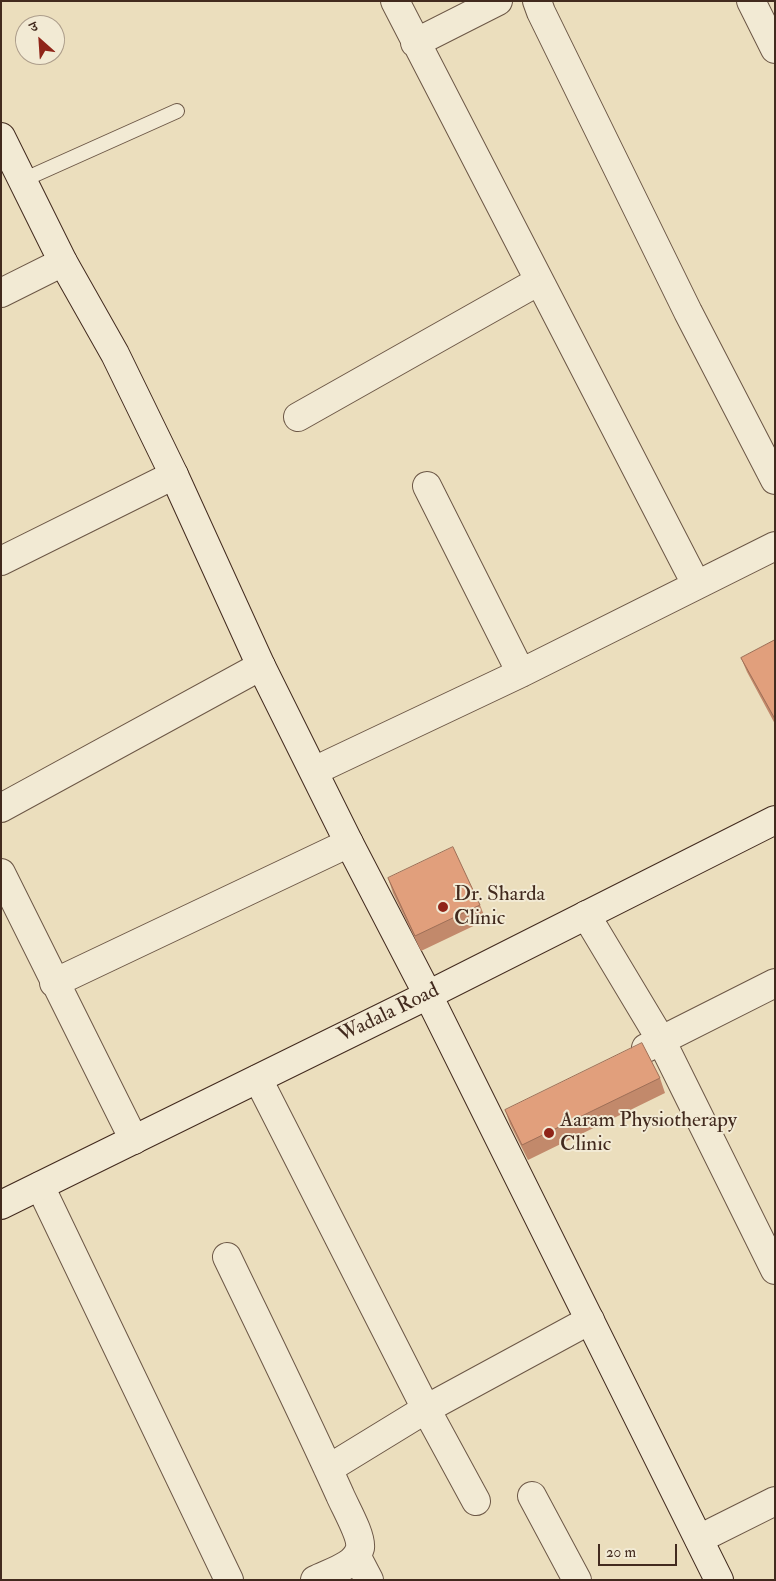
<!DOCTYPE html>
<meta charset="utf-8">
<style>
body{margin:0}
#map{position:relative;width:776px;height:1581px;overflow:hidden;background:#ebdebd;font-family:"IM FELL Double Pica","Noto Serif Devanagari",serif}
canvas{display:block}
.frame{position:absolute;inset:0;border:2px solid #422a1e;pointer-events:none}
.north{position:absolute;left:15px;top:15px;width:50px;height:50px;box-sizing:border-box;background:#f2ead4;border:1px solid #ac9d8b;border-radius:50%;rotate:334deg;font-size:14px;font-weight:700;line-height:20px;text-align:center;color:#422a1e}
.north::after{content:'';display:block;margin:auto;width:18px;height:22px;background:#8f2418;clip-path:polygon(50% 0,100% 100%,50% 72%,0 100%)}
.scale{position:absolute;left:598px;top:1544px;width:79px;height:22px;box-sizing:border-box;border:2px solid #422a1e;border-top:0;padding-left:6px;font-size:15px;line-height:18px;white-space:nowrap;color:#422a1e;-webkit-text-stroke:4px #f2ead4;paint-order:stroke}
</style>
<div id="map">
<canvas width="776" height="1581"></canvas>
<div class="frame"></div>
<div class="north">उ</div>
<div class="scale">20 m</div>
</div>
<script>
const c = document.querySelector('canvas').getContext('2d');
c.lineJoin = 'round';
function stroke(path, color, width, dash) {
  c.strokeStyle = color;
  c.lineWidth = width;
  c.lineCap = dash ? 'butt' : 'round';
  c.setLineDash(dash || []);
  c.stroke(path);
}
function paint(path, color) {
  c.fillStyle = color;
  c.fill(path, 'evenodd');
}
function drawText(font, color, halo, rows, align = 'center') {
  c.font = font + ' "IM FELL Double Pica",serif';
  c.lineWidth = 4;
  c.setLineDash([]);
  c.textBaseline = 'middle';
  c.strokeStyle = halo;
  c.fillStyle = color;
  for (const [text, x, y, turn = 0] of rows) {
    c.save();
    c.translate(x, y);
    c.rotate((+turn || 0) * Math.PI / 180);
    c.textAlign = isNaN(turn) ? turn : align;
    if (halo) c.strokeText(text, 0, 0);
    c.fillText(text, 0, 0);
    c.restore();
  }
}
const lane = new Path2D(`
 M 23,180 L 177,111`);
const street = new Path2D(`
 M 395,1 L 696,584
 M 537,1 L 541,12 L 688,312 L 775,480
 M 751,1 L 775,49
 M 415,43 L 498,1
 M 1,293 L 63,262
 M 298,417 L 539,281
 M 427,486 L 521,673
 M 1,561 L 174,475
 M 314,771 L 521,673 L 775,546
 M 1,808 L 261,666
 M 1,873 L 134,1140
 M 586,915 L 661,1040 L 775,1270
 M 54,983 L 349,843
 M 646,1048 L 775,983
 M 258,1079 L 426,1409 L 476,1501
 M 40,1186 L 229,1580
 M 227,1257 C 265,1336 304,1415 340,1495 C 345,1507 362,1536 360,1548 C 356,1566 331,1572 315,1580
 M 328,1469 L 426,1409 L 590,1320
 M 532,1496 L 577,1580
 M 699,1539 L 775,1501
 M 357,1557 L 369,1580`);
const secondary = new Path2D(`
 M 1,137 L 63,262 L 115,354 L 174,475 L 261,666 L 349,843 L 428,995 L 719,1580
 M 1,1205 L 428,995 L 775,820`);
const wall = new Path2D(`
 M 775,640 L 775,724 L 747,672 L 741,658 Z
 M 388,878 L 480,905 L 486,920 L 421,951 L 393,893 Z
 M 660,1078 L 665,1093 L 528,1160 L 510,1124 L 505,1110 Z`);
const building = new Path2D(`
 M 775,640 L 775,719 L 741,658 Z
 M 453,847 L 480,905 L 415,936 L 388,878 Z
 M 642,1043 L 660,1078 L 522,1145 L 505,1110 Z`);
const markers = [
 [443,907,6,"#8f2418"],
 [549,1133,6,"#8f2418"]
];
const poiNames = [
 ["Dr. Sharda",454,895],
 ["Clinic",454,919],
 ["Aaram Physiotherapy",560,1121],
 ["Clinic",560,1145]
];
const streetNames = [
 ["Wadala Road",389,1014,-26]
];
stroke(lane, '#6c5746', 16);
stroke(street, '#6c5746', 30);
stroke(secondary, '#422a1e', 30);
stroke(lane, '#f2ead4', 14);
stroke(street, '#f2ead4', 28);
stroke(secondary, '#f2ead4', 28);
paint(wall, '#c2896b');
paint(building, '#e19f7c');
stroke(building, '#9e6f57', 1);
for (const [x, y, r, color] of markers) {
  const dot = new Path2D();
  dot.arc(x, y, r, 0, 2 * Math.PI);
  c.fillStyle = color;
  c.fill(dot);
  stroke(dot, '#f2ead4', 2);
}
drawText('21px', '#422a1e', '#f2ead4', poiNames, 'left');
drawText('21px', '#422a1e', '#f2ead4', streetNames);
</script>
